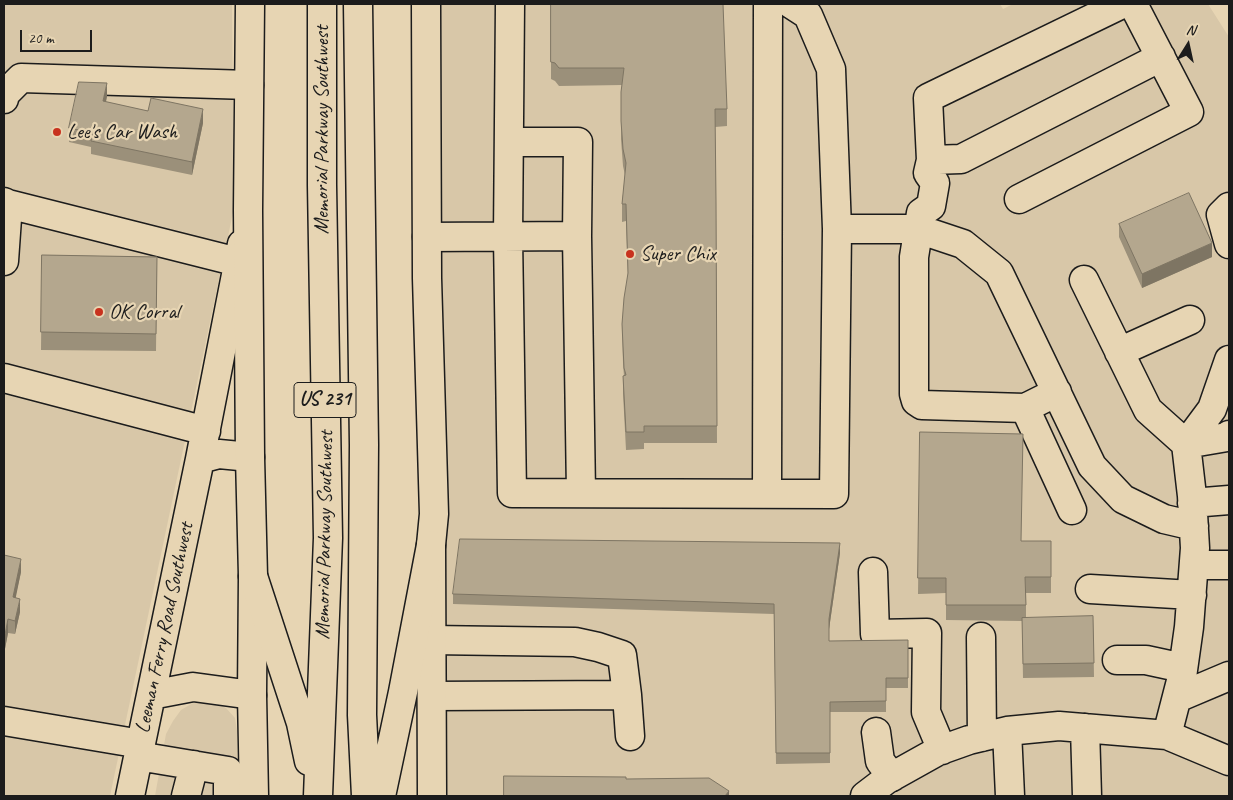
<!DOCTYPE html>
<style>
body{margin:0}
#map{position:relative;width:1233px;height:800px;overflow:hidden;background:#e7d5b3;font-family:Caveat,sans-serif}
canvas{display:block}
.frame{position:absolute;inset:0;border:5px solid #1c1c1c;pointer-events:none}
.north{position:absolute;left:1163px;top:20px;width:50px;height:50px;-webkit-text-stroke:4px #e7d5b3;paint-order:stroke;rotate:10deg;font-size:14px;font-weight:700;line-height:20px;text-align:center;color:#1c1c1c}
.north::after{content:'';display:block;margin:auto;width:18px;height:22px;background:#1c1c1c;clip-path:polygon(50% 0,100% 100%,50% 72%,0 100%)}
.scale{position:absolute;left:20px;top:30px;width:72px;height:22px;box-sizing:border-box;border:2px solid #1c1c1c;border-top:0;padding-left:6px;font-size:15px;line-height:18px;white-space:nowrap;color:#1c1c1c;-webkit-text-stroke:4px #e7d5b3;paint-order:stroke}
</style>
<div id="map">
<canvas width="1233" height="800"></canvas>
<div class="frame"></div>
<div class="north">N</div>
<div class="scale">20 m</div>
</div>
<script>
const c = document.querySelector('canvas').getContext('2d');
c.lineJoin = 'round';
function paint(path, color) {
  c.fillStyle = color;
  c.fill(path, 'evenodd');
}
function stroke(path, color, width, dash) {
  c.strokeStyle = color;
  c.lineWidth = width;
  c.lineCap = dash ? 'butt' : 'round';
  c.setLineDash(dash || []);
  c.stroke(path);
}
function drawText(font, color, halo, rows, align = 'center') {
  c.font = font + ' Caveat,sans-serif';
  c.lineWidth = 4.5;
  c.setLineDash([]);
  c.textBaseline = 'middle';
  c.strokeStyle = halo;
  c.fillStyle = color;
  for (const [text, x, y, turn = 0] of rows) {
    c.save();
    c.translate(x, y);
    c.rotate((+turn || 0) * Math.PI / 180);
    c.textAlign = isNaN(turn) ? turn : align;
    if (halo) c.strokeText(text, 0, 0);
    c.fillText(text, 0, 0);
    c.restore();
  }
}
const built = new Path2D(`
 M 4,4 L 232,4 L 234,208 L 110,796 L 4,796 Z
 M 437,4 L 1000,4 L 1003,9 L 1013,4 L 1208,4 L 1229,37 L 1229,796 L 446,796 Z
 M 212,701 L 226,708 L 235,718 L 237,731 L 238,796 L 155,796 L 166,734 L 173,721 L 181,710 L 193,703 Z`);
const minor = new Path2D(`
 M 510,4 L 508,237 L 512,493 L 834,494 L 837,229 L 831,69 L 808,15 L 791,4
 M 4,99 L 5,94 L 21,78 L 249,85
 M 509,142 L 578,142 L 577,236
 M 931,160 L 928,98 L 1122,4
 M 1019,199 L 1189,112 L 1133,4
 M 4,202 L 8,204 L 238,262
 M 1229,207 L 1221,215 L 1229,244
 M 837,229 L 918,229 L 963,244 L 999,273 L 1092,466 L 1123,499 L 1164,519 L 1194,526
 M 427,237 L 577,236 L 581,493
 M 4,261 L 8,204
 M 1084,280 L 1148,410 L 1186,444
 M 1119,352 L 1190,320
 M 4,378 L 206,431
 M 1057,392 L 1025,408 L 922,405 L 916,401 L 914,394 L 914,257 L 921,213 L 931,206 L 935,183 L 928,173 L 931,160 L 961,159 L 1161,57
 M 1025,408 L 1072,510
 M 1186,444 L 1212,409 L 1229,360
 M 1186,444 L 1227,437 L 1229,435
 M 200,459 L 219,454 L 250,457
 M 767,494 L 768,4
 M 1192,503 L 1229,500
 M 1194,565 L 1229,565
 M 873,572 L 875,634 L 927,633 L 926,712 L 942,750
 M 1090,589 L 1192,595
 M 981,637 L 982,737
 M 431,640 L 575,642 L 598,647 L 622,655 L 627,695 L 630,736
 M 1117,660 L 1146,660 L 1183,668
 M 151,695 L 193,687 L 252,695
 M 432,696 L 627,695
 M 1177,698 L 1229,676
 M 4,721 L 141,744
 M 1085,728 L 1087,796
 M 1007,731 L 1010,796
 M 876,732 L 880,761 L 892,777
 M 1167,735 L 1182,677 L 1189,627 L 1195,548 L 1192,496 L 1186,444
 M 138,756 L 228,771 L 228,796
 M 130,796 L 200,459 L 242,244
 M 186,796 L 194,765
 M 865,796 L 886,780 L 938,751 L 969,740 L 1007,731 L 1059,726 L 1167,735 L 1229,761`);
const major = new Path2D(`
 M 250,4 L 248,210 L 250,457 L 253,576 L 252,695 L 254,796
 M 426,4 L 427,278 L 434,514 L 431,545 L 432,796`);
const highway = new Path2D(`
 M 358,4 L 364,445 L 362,715 L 366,796
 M 253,576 L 301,723 L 309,761
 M 318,796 L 328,538 L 322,185 L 322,4
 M 381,796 L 403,692 L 431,545`);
const wall = new Path2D(`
 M 551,4 L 727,109 L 727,126 L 715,127 L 716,200 L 717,443 L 644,443 L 644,449 L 626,450 L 623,393 L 623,376 L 624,376 L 623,363 L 622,324 L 628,276 L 626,221 L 622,222 L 622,204 L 625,175 L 623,166 L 621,139 L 622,85 L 559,86 L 555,81 L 551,79 Z
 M 107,96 L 106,102 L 203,123 L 192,175 L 91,154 L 91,147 L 69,142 L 69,128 Z
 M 1119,224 L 1212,257 L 1142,288 L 1119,237 Z
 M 42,255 L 157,257 L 156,351 L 41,350 Z
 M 920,432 L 1021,541 L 1051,541 L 1051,593 L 1026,593 L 1026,618 L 1093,616 L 1094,677 L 1023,678 L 1022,621 L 946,620 L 946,593 L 918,594 Z
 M 840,553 L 829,629 L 829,641 L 908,640 L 908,688 L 886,688 L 886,712 L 830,712 L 830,763 L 776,764 L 774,614 L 453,604 L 453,594 Z
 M 4,555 L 21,572 L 15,598 L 20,612 L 15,634 L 8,633 L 4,654 Z`);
const shadedWall = new Path2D(`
 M 107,83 L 107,96 L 103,115 L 103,101 Z
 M 203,109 L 203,123 L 192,175 L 192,162 Z
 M 1212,243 L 1212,257 L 1142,288 L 1142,274 Z
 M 840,543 L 840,553 L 829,629 L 829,619 Z
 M 21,559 L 21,572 L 13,611 L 13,597 Z
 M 20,599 L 20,612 L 15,634 L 15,621 Z
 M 8,619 L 8,633 L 4,654 L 4,640 Z
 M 729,791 L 729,796 L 725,796 Z`);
const building = new Path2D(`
 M 551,4 L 723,4 L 727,109 L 715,109 L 716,200 L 717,426 L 644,426 L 644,432 L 626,432 L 623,376 L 626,375 L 624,368 L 622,324 L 624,298 L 628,273 L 626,204 L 622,204 L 626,163 L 623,149 L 621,121 L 621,92 L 624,68 L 559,68 L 555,63 L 551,62 Z
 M 79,82 L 107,83 L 103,101 L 148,111 L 151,98 L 203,109 L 192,162 L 91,141 L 93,133 L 69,128 Z
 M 1189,193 L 1212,243 L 1142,274 L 1119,224 Z
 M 42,255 L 157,257 L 156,334 L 41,332 Z
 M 920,432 L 1023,434 L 1021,541 L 1051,541 L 1051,577 L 1025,577 L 1026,605 L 946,605 L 946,578 L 918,578 Z
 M 460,539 L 840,543 L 829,619 L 829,641 L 908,640 L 908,678 L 886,678 L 886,701 L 830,702 L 830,753 L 776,753 L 774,604 L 453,594 Z
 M 4,555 L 21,559 L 13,597 L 20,599 L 15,621 L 8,619 L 4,640 Z
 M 1093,616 L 1094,663 L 1023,664 L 1022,618 Z
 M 504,776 L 626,777 L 626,779 L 709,778 L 729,791 L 725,796 L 504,796 Z`);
const markers = [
 [57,132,5,"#c8321e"],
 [630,254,5,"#c8321e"],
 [99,312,5,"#c8321e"]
];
const shields = [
 [325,400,62]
];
const shieldNames = [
 ["US 231",325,400]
];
const streetNames = [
 ["Memorial Parkway Southwest",322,130,-90],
 ["Memorial Parkway Southwest",325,535,-89],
 ["Leeman Ferry Road Southwest",165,628,-78]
];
const poiNames = [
 ["Lee's Car Wash",67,132],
 ["Super Chix",640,254],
 ["OK Corral",109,312]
];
paint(built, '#d8c7a8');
stroke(minor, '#1c1c1c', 31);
stroke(major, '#1c1c1c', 31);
stroke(highway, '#1c1c1c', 31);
stroke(minor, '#e7d5b3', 28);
stroke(major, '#e7d5b3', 28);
stroke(highway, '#e7d5b3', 28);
paint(wall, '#9b907a');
paint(shadedWall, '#7e7563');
paint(building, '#b4a78e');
stroke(building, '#7e7563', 1);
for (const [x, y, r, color] of markers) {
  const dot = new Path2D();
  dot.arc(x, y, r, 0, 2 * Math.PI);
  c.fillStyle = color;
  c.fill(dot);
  stroke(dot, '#e7d5b3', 2);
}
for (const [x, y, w] of shields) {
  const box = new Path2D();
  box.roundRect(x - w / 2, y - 17.5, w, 35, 4);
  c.fillStyle = '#e7d5b3';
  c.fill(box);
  stroke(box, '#1c1c1c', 1);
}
drawText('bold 20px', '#1c1c1c', null, shieldNames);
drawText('21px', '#1c1c1c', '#e7d5b3', streetNames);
drawText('21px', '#1c1c1c', '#e7d5b3', poiNames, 'left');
</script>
